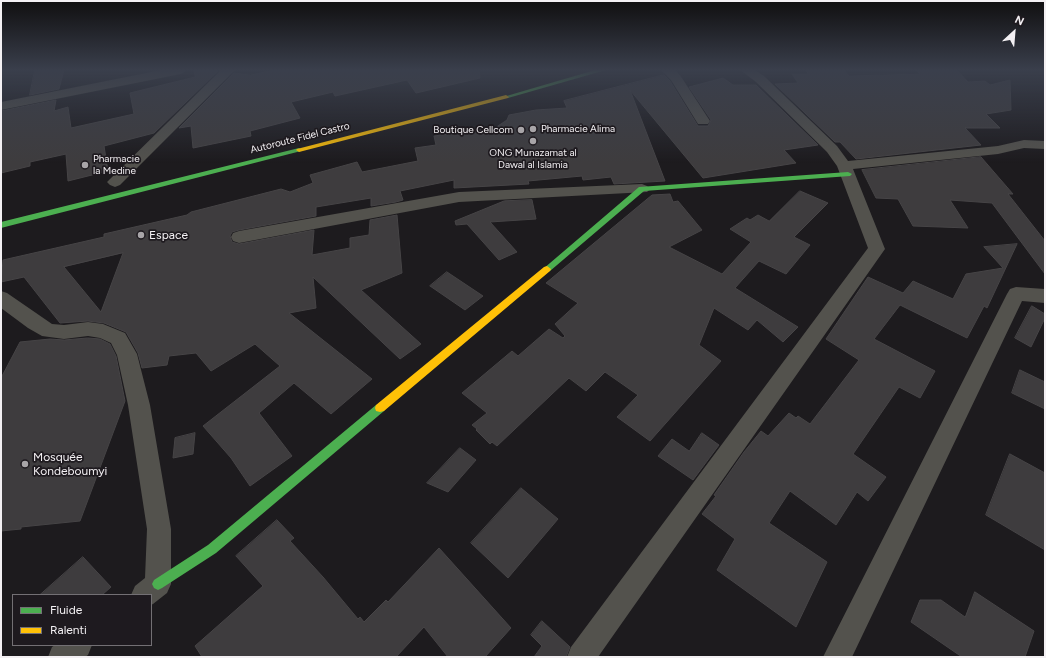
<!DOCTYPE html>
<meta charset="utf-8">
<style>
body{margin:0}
#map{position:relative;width:1046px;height:658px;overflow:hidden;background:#1d1b1e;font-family:Figtree,sans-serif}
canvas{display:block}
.frame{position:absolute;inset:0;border:2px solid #f3f0f3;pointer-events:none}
.legend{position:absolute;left:12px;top:594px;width:140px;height:52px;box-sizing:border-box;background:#1e1a1f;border:1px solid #737074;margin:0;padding:5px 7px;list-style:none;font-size:12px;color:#f3f0f3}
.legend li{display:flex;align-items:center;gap:8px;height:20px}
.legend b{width:20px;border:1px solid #737074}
.north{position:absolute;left:994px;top:12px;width:40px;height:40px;-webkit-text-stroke:3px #1e1a1f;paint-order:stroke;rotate:26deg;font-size:11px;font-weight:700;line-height:16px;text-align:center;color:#f3f0f3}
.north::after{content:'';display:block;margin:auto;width:14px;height:18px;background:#f3f0f3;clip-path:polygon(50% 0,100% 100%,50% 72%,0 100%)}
</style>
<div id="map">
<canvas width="1046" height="658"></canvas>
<div class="frame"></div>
<ul class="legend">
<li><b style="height:5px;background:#4caf50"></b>Fluide</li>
<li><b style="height:5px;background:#ffc107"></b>Ralenti</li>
</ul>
<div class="north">N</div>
</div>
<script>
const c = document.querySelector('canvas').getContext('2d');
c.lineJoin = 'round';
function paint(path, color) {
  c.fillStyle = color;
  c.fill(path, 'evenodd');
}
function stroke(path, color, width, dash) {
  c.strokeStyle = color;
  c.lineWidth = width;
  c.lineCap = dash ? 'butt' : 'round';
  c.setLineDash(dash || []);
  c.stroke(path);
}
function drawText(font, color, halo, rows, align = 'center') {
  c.font = font + ' Figtree,sans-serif';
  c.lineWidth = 3.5;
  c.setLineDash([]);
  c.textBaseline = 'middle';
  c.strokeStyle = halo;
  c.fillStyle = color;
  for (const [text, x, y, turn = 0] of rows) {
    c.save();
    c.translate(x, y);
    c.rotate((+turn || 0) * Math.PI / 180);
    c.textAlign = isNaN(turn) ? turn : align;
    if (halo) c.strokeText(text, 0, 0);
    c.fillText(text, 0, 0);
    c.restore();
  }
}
const building = new Path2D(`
 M 35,70 L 64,70 L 59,89 L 30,95 Z
 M 194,70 L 218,71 L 154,133 L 104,146 L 108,171 L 68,181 L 66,154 L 30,162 L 30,166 L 1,173 L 1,111 L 56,100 L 54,111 L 68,107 L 71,128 L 134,114 L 130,93 L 195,77 Z
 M 275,70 L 479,70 L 480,78 L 416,93 L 407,80 L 335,96 L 333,92 L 291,102 L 300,118 L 250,131 L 251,136 L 193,148 L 191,126 L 179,128 L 234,73 L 250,75 Z
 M 806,70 L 844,70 L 849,76 L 920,74 L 916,70 L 957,70 L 968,82 L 985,81 L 990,85 L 1010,80 L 1011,110 L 986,114 L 1000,128 L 965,128 L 981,145 L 856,159 L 840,142 L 835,142 L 775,84 L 798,83 L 792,74 L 808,74 Z
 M 664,75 L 670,81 L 698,126 L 708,126 L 711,120 L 689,87 L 723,78 L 733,85 L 756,85 L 818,145 L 784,150 L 796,163 L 703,178 L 630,90 L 665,181 L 614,184 L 611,177 L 583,180 L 582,176 L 528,181 L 529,184 L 454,188 L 454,180 L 400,191 L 403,200 L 396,202 L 371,206 L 371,198 L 316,207 L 316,216 L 239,230 L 232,232 L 230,236 L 232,242 L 239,244 L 314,230 L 312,255 L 350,248 L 350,238 L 369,235 L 370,220 L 397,215 L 402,273 L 361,290 L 421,344 L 400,359 L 313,277 L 316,308 L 289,313 L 372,379 L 331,414 L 294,383 L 259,413 L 292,456 L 250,486 L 231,458 L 203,426 L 280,366 L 255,344 L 211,371 L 196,353 L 169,356 L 167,365 L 142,368 L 138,353 L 126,332 L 104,323 L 88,321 L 60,323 L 24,277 L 1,282 L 3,260 L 104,237 L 104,234 L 187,215 L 191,212 L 281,189 L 290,192 L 313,183 L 310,175 L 357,162 L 362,172 L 418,161 L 415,148 L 436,145 L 434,136 L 495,128 L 507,120 L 509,115 L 536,110 L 567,108 L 564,101 ZM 123,253 L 101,312 L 64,267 Z
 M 981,157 L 1013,194 L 1008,194 L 1045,241 L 1045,274 L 992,203 L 950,200 L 968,228 L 913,226 L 898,199 L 876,198 L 862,170 Z
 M 800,191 L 828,203 L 794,237 L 810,245 L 786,274 L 759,261 L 735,288 L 798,327 L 783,342 L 757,320 L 748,330 L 714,308 L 699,345 L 721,361 L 650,441 L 617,417 L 638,395 L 605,372 L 586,391 L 569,378 L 497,446 L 492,442 L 490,444 L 476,430 L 477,429 L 472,425 L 487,413 L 462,393 L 512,351 L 518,356 L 549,329 L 563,338 L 565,336 L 555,324 L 578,303 L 546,283 L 652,195 L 670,194 L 673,202 L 678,201 L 702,230 L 669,247 L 722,274 L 751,242 L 730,229 L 747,218 L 750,220 L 758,215 L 769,221 Z
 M 532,200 L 536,219 L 490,222 L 517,252 L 499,260 L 467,224 L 456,225 L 455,221 L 504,201 Z
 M 1017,244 L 987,308 L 984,306 L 967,338 L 900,305 L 874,339 L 935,371 L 920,398 L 899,387 L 853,454 L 886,477 L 868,501 L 857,492 L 836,525 L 790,491 L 769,523 L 827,562 L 796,627 L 717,570 L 735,539 L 702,514 L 716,496 L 714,495 L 744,452 L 761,431 L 768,436 L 789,413 L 796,418 L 798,416 L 810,424 L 859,360 L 826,339 L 868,277 L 903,293 L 913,281 L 953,299 L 966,274 L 1003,268 L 984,247 Z
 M 447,272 L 483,296 L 465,310 L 430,286 Z
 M 1032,306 L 1045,314 L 1045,318 L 1031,347 L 1015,338 Z
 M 88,338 L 100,339 L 110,344 L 116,356 L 125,401 L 80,521 L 21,527 L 21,529 L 1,531 L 1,378 L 20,342 L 50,339 L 64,340 Z
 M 1020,370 L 1045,382 L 1045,409 L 1012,393 Z
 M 195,433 L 193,454 L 173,458 L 175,438 Z
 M 702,433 L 719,445 L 693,480 L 658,456 L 672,439 L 689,451 Z
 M 460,448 L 476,460 L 448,492 L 427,483 Z
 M 1010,454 L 1045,473 L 1045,550 L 986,515 Z
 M 521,488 L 558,519 L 508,578 L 471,543 Z
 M 277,520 L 294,538 L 290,541 L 323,577 L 358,619 L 360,617 L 364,622 L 386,600 L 388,602 L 439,548 L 511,628 L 485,657 L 448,657 L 424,627 L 396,657 L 202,657 L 195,646 L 263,586 L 236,556 Z
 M 83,557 L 111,587 L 102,595 L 40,595 Z
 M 975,592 L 1034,631 L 1025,657 L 962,657 L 911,622 L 920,600 L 941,600 L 965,617 Z
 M 542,621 L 570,647 L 566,657 L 534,657 L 542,646 L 531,635 Z`);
const street = new Path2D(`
 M 161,70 L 187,70 L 181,74 L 1,110 L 1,102 Z
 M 221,70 L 235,70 L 120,185 L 115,187 L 110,185 L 107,182 L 110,179 Z
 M 661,70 L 675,70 L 680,75 L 710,121 L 708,124 L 698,124 L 671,80 Z
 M 740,70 L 755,70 L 764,76 L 837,146 L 848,161 L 998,146 L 1024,140 L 1045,141 L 1045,149 L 1024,148 L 998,154 L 853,169 L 885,249 L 598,657 L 567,657 L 571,647 L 868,248 L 837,166 L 827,152 L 756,82 Z
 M 642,184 L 647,186 L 650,189 L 647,192 L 459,202 L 239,243 L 233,241 L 231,237 L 233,233 L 239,231 L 459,192 Z
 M 1016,287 L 1045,289 L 1045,303 L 1022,301 L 852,657 L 823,657 L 1007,294 L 1010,289 Z
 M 1,291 L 7,293 L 52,324 L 64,325 L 88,322 L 103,324 L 125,333 L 137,354 L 150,405 L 171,529 L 171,584 L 167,593 L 153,604 L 151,605 L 151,595 L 131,595 L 135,586 L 145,578 L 147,529 L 128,405 L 117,355 L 111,343 L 100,338 L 88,336 L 64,339 L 42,336 L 28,328 L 1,308 Z
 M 55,645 L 92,645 L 88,655 L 85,657 L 48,657 L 52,647 Z`);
const fast = new Path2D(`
 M 595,70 L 606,70 L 508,98 L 503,97 Z
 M 299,148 L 301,149 L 301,151 L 1,228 L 1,222 Z
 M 848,172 L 852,174 L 850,176 L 644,191 L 550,271 L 547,272 L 543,269 L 639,187 Z
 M 380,404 L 384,405 L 385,408 L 384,411 L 216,553 L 162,588 L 158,590 L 154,588 L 152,584 L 154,580 L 208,545 L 376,405 Z`);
const slow = new Path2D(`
 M 506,95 L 509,97 L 508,98 L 299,152 L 296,150 L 297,149 Z
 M 547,266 L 551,269 L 550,271 L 384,411 L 380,412 L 376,411 L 375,408 L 376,405 L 544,267 Z`);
const markers = [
 [533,129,4,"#a8a5a8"],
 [521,130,4,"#a8a5a8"],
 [533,141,4,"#a8a5a8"],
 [85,165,4,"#a8a5a8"],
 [141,235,4,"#a8a5a8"],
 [25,464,4,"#a8a5a8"]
];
const farPoinames = [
 ["Pharmacie Alima",541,129],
 ["Boutique Cellcom",513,130,"right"],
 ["ONG Munazamat al",533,153,"center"],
 ["Dawal al Islamia",533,165,"center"],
 ["Pharmacie",93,159],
 ["la Medine",93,171]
];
const farStreetnames = [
 ["Autoroute Fidel Castro",300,138,-14]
];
const poiNames = [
 ["Espace",149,235],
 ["Mosquée",33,457],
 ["Kondeboumyi",33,471]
];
paint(building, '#3e3c3e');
stroke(building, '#464446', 1);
paint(street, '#53524d');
paint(fast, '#4caf50');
paint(slow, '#ffc107');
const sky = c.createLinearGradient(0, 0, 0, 163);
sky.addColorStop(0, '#100f10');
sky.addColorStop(0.43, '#3a3f4c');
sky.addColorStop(1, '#3a3f4c00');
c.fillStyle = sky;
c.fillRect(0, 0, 1046, 163);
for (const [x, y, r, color] of markers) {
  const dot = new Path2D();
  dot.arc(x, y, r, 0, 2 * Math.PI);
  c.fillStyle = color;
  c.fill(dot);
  stroke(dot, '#1e1a1f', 1.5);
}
drawText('10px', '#f3f0f3', '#1e1a1f', farPoinames, 'left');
drawText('10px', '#f3f0f3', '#1e1a1f', farStreetnames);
drawText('12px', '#f3f0f3', '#1e1a1f', poiNames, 'left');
</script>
